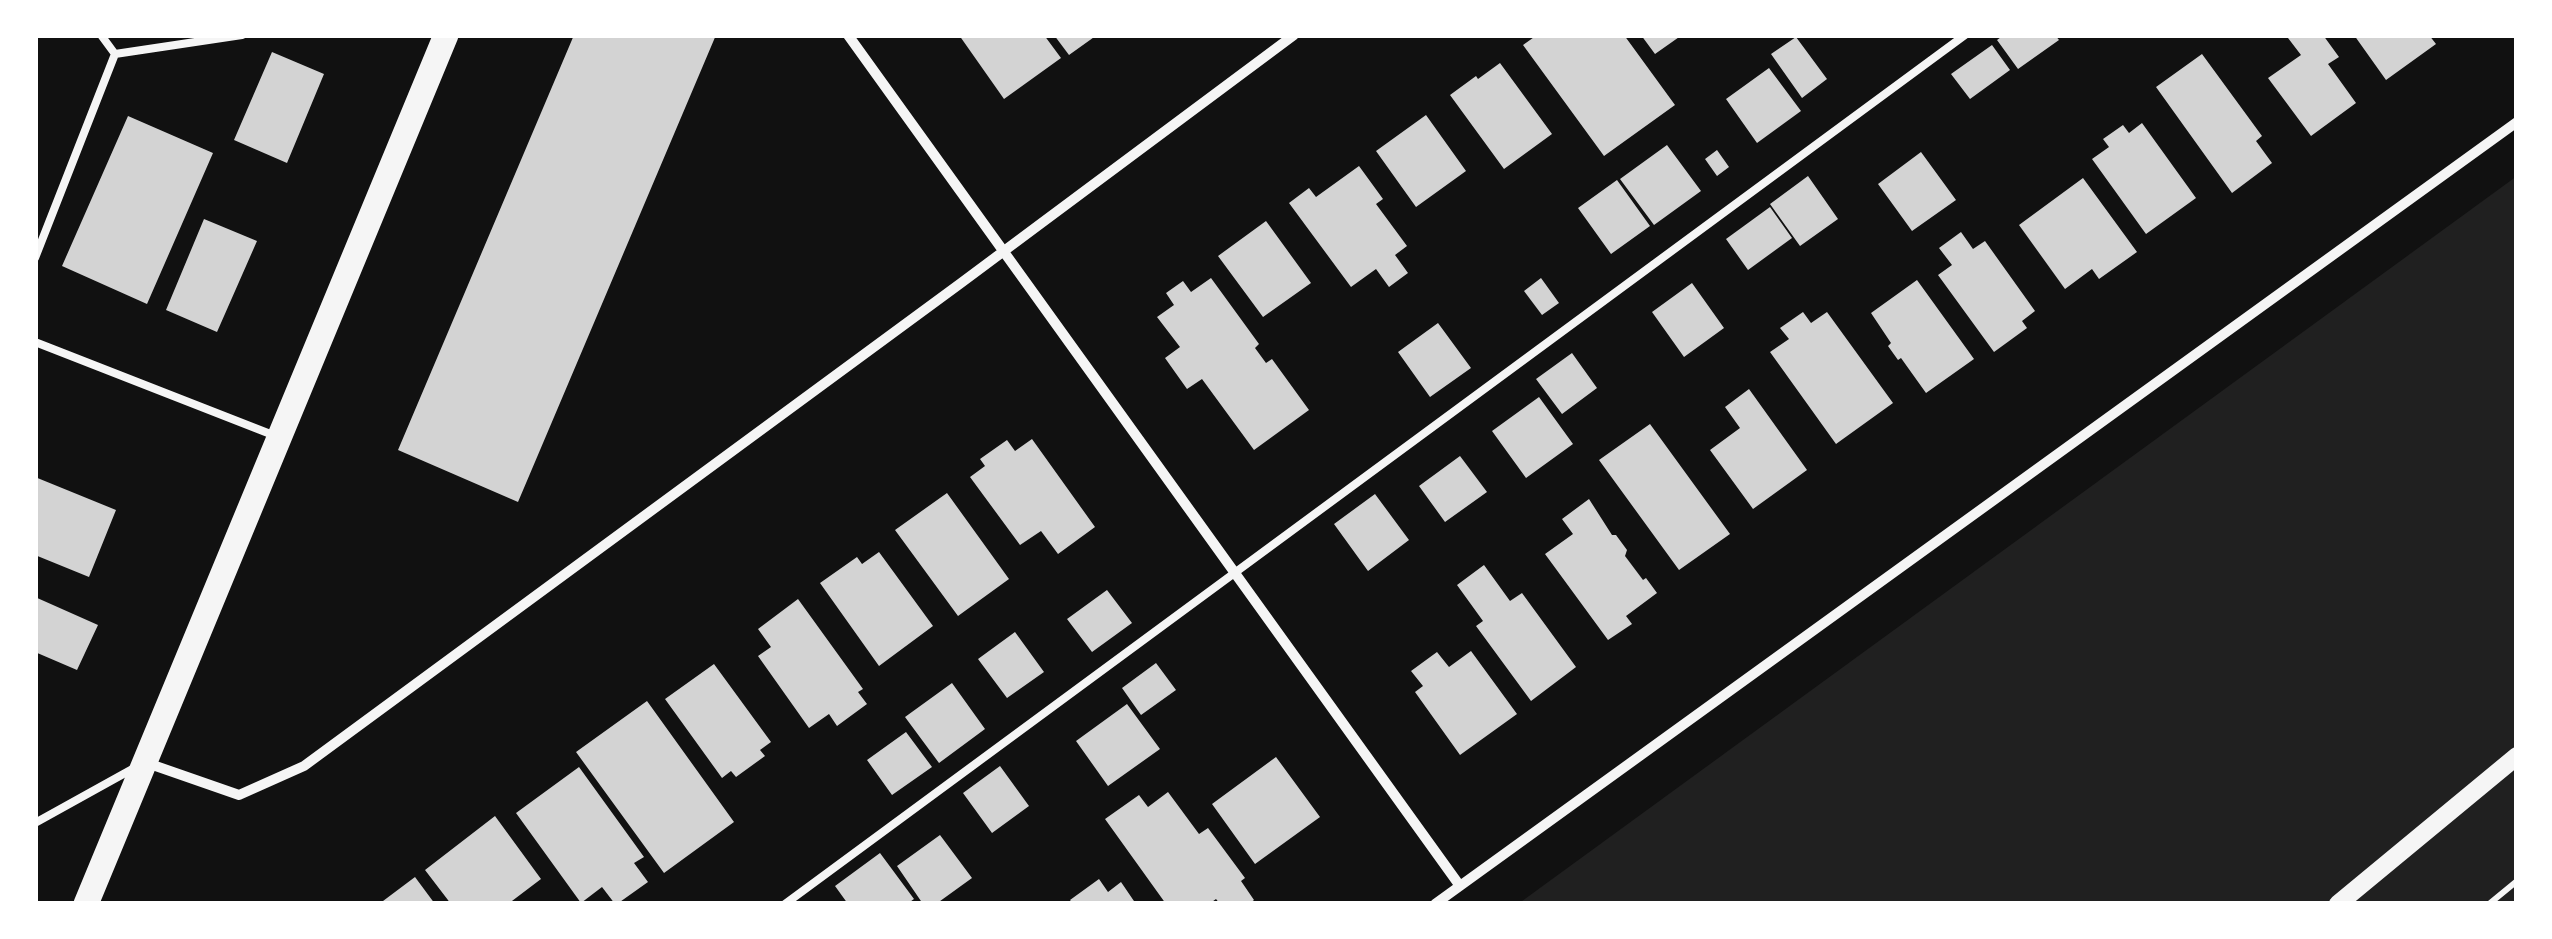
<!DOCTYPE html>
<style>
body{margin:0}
#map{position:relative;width:2552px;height:939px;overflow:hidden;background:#111;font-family:"Exo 2",sans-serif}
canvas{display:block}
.frame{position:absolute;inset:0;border:38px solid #fff;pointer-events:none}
</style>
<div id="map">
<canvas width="2552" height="939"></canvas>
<div class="frame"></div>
</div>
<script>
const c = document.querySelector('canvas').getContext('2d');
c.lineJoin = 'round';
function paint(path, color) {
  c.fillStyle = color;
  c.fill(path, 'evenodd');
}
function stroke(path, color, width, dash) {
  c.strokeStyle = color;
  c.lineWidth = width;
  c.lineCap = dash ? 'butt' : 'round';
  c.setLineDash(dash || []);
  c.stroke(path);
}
const green = new Path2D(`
 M 2517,176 L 2517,904 L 1518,904 Z`);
const building = new Path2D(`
 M 574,35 L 716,35 L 518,502 L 398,450 Z
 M 959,35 L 1044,35 L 1061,58 L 1004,99 Z
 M 1054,35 L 1097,35 L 1069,55 Z
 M 1537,35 L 1624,35 L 1675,105 L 1604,156 L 1523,45 Z
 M 1641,35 L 1682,35 L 1655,54 Z
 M 2004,35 L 2055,35 L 2059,40 L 2018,69 L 1997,40 Z
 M 2292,35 L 2323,35 L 2339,57 L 2328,64 L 2356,103 L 2311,136 L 2268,78 L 2301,55 L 2288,38 Z
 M 2354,35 L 2429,35 L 2436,44 L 2386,80 Z
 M 1796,37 L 1827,79 L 1802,98 L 1771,54 Z
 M 1992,45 L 2010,70 L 1970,99 L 1951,74 Z
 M 272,52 L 324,74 L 287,163 L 234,140 Z
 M 2202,54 L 2262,136 L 2256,141 L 2272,163 L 2232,193 L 2156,87 Z
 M 1500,63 L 1552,134 L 1504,169 L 1450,95 L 1476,76 L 1478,79 Z
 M 1769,68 L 1801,111 L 1757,143 L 1726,99 Z
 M 1426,115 L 1466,171 L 1416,207 L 1376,151 Z
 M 128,116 L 213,153 L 147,304 L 62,266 Z
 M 2142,123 L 2196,198 L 2146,234 L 2092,159 L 2109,147 L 2103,139 L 2123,125 L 2129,133 Z
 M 1667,145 L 1701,191 L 1654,225 L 1620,179 Z
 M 1717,150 L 1729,167 L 1717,176 L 1705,159 Z
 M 1921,152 L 1956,200 L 1912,231 L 1878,184 Z
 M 1359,166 L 1383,199 L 1376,204 L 1407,246 L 1395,255 L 1408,273 L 1389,287 L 1376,269 L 1351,287 L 1289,203 L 1309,188 L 1316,197 Z
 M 1808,176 L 1838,219 L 1800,246 L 1770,204 Z
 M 2083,178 L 2137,252 L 2099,279 L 2092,269 L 2065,289 L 2019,225 Z
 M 1617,180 L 1650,226 L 1611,254 L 1578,208 Z
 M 1770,207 L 1792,238 L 1748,270 L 1726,239 Z
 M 204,219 L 257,241 L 217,332 L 166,310 Z
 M 1266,221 L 1311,283 L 1263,317 L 1218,256 Z
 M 1961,232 L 1973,249 L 1985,241 L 2035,311 L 2022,321 L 2027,328 L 1994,352 L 1938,275 L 1952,265 L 1939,248 Z
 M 1211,278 L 1259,344 L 1255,348 L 1266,363 L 1272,359 L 1309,410 L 1254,450 L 1202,379 L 1187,389 L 1165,358 L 1180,347 L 1157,317 L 1174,305 L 1166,293 L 1183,281 L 1191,292 Z
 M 1541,278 L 1559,303 L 1542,315 L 1524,291 Z
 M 1917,280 L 1974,359 L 1926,393 L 1901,358 L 1898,360 L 1888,346 L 1891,343 L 1871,313 Z
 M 1692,283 L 1724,328 L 1684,357 L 1652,312 Z
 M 1803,312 L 1811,323 L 1827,312 L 1893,403 L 1836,444 L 1770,352 L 1789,339 L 1780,328 Z
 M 1438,323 L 1471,368 L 1430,397 L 1398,352 Z
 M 1572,353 L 1597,388 L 1562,414 L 1536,379 Z
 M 1749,389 L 1807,470 L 1753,509 L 1710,450 L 1740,428 L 1725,407 Z
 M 1539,397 L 1573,444 L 1526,478 L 1492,431 Z
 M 1650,424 L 1730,534 L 1679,570 L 1599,460 Z
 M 1032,439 L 1095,527 L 1058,554 L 1041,531 L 1020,545 L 970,477 L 985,466 L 980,459 L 1007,440 L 1015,451 Z
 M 1460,456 L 1487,492 L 1445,522 L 1419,486 Z
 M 35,477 L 116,510 L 89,577 L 35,555 Z
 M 947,493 L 1009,579 L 958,616 L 895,530 Z
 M 1375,494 L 1409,540 L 1368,571 L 1334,524 Z
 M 1589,499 L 1612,535 L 1616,535 L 1627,550 L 1625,556 L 1643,580 L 1646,578 L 1657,593 L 1626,616 L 1632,624 L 1608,640 L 1545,554 L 1573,534 L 1562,519 Z
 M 879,552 L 933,626 L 879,666 L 820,583 L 857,557 L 862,564 Z
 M 1484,565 L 1510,601 L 1522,593 L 1576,667 L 1531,701 L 1476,626 L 1483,621 L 1457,585 Z
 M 1107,590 L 1132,623 L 1092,652 L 1067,619 Z
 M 35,597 L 98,625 L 77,670 L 35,652 Z
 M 798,599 L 863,689 L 858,692 L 867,704 L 837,726 L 829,714 L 809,728 L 758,656 L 771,647 L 758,629 Z
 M 1015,632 L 1044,672 L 1007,698 L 978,659 Z
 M 1471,651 L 1517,714 L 1460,755 L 1415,692 L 1423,686 L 1411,671 L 1437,652 L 1449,667 Z
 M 1156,663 L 1176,690 L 1141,715 L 1122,688 Z
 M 714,664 L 771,742 L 760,750 L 765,756 L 736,777 L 731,771 L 722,778 L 665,699 Z
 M 952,683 L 985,729 L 939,763 L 905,717 Z
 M 647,701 L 734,822 L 664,873 L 576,752 Z
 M 1127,704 L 1160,749 L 1108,786 L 1076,741 Z
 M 906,732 L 932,767 L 892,795 L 867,760 Z
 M 1276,757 L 1320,817 L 1255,864 L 1212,804 Z
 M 1000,766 L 1029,806 L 992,833 L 963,793 Z
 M 579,767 L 644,857 L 634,863 L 648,882 L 617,904 L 615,904 L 602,887 L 581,903 L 516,813 Z
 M 1168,792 L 1199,834 L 1208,828 L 1245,878 L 1241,881 L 1254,900 L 1249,904 L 1220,904 L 1216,899 L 1209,904 L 1166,904 L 1105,819 L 1139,795 L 1148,807 Z
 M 495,816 L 541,879 L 508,904 L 451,904 L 425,870 Z
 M 940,835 L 972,878 L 936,904 L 923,904 L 897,866 Z
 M 880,853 L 914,899 L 907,904 L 848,904 L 835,886 Z
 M 415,877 L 435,904 L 379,904 Z
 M 1099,879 L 1108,892 L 1121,882 L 1136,904 L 1073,904 L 1070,900 Z`);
const path = new Path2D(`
 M 2489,904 L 2517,881`);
const service = new Path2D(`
 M 101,35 L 115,54
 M 35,258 L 115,54 L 242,35
 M 35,342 L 273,435
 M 35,823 L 136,767
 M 785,904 L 1965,35`);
const minor = new Path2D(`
 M 848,35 L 1460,886
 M 147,763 L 239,795 L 304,766 L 961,283 L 1294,35
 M 1435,904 L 2517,122`);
const tertiary = new Path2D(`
 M 2338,904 L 2517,756`);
const primary = new Path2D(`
 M 86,904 L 446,35`);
paint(green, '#202020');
paint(building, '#d3d3d3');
stroke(path, '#f5f5f5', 6);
stroke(service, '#f5f5f5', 8);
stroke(minor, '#f5f5f5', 10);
stroke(tertiary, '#f5f5f5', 18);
stroke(primary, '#f5f5f5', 25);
</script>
